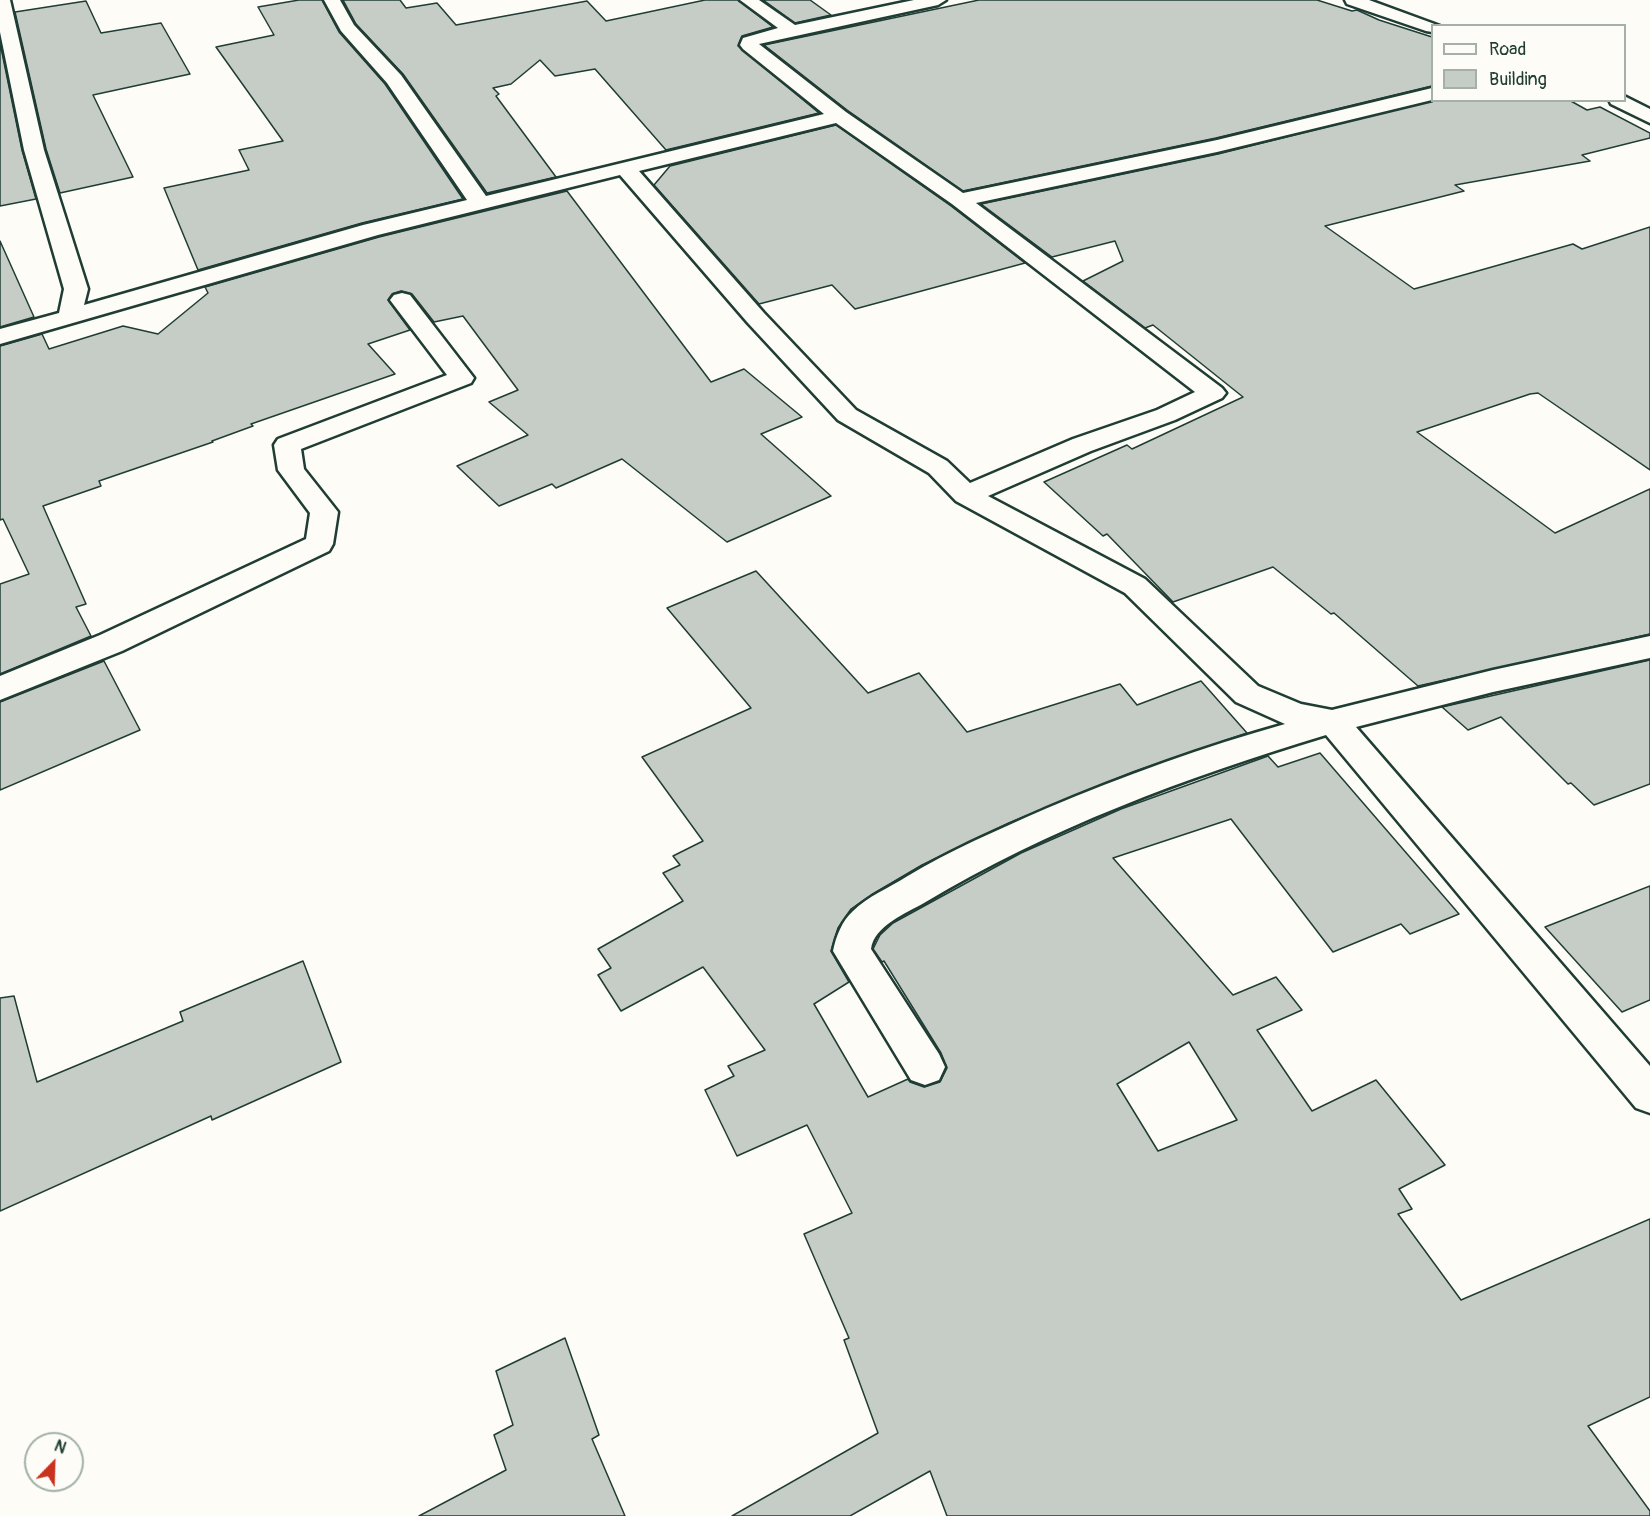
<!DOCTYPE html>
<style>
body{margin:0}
#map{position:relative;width:1650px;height:1516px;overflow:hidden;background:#fdfcf7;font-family:Pangolin,sans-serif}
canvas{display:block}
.legend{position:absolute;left:1431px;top:24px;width:195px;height:78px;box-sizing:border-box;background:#fdfcf7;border:2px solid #a4b0a9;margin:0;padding:8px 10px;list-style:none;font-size:18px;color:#1f3d34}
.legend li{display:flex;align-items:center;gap:12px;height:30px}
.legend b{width:30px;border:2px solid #a4b0a9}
.north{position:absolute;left:24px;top:1432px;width:60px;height:60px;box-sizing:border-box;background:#fdfcf7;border:2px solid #a4b0a9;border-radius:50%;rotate:23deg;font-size:16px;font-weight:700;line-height:24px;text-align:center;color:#1f3d34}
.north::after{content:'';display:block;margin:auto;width:21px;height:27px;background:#c8321e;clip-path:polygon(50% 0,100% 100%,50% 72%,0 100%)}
</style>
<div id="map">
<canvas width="1650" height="1516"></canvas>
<ul class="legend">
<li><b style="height:8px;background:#fdfcf7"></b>Road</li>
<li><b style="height:16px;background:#c6cdc7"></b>Building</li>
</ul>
<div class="north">N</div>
</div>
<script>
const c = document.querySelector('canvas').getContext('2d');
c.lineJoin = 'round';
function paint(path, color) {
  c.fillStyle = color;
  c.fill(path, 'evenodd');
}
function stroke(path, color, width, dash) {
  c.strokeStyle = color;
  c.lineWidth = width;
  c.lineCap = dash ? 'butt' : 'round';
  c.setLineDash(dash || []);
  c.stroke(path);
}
const building = new Path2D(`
 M 299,0 L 322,0 L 339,32 L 385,84 L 463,199 L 362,223 L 198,270 L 164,188 L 249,170 L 239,150 L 283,141 L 216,47 L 274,35 L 258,7 Z
 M 343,0 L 400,0 L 406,8 L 437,3 L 456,25 L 587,1 L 606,21 L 705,0 L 738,0 L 773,27 L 742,36 L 738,46 L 819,113 L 666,150 L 595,69 L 555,76 L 540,60 L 511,84 L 493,88 L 499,94 L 496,96 L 556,177 L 487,193 L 403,74 L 356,24 Z
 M 763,0 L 810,0 L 831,15 L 795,23 Z
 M 979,0 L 1317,0 L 1352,11 L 1357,10 L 1379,20 L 1432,37 L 1432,86 L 1216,138 L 963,191 L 847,110 L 764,45 Z
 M 86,1 L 101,33 L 161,23 L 190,74 L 93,95 L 133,177 L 60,193 L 46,149 L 15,12 Z
 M 0,43 L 22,150 L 36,199 L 0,206 Z
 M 1434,100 L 1569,100 L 1587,110 L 1600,107 L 1650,133 L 1650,138 L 1582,155 L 1590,161 L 1455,185 L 1464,191 L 1325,226 L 1414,289 L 1573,244 L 1582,249 L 1650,227 L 1650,470 L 1538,393 L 1530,394 L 1417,432 L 1555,533 L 1650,489 L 1650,634 L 1418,686 L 1334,613 L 1331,614 L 1273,567 L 1173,602 L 1107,534 L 1103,536 L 1044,482 L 1127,445 L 1132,449 L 1243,397 L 1153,325 L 1145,328 L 1083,281 L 1123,261 L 1115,241 L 1052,257 L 981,204 L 1218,154 Z
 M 836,125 L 951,206 L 1025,263 L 855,309 L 832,285 L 759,304 L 654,185 L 670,166 Z
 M 567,191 L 711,382 L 744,369 L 802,417 L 761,434 L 831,496 L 727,542 L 622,459 L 556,488 L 552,484 L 499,506 L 457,466 L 528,435 L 489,402 L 518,390 L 463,316 L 434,322 L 412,294 L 401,291 L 392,294 L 388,300 L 410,330 L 368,344 L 395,374 L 251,424 L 253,426 L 212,441 L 213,442 L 99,481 L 101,486 L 43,506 L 86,604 L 76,607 L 91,636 L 0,674 L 0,584 L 29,574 L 3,519 L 0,520 L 0,346 L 42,334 L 49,349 L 123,326 L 158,334 L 208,293 L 205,287 L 379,237 Z
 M 0,241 L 34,317 L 0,327 Z
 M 756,571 L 868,693 L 919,673 L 967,732 L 1120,684 L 1137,705 L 1201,681 L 1247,733 L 1133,772 L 1009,823 L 922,865 L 871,895 L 851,909 L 838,928 L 831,951 L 849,982 L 814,1004 L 868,1097 L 908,1079 L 910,1082 L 924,1087 L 940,1082 L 947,1068 L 941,1053 L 884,961 L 882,962 L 873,949 L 880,935 L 893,923 L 1021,853 L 1121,809 L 1268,756 L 1278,767 L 1320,753 L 1459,914 L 1410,934 L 1401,924 L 1333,952 L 1231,819 L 1113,858 L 1233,995 L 1276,977 L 1302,1010 L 1257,1030 L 1312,1111 L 1376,1080 L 1445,1165 L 1399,1189 L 1412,1209 L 1398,1214 L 1461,1300 L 1650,1219 L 1650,1397 L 1588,1426 L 1650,1511 L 1650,1516 L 947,1516 L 930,1471 L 850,1516 L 732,1516 L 878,1433 L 844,1340 L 849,1338 L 804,1234 L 852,1213 L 807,1125 L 737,1156 L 705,1090 L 734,1076 L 728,1066 L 765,1050 L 703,967 L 621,1011 L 598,975 L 611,968 L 598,949 L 683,901 L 663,873 L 680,865 L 673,856 L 703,841 L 642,757 L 751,708 L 667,608 ZM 1189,1042 L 1237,1120 L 1158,1151 L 1117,1084 Z
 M 1650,660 L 1650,784 L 1594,805 L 1571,783 L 1568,784 L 1501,717 L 1468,730 L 1442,707 Z
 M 104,661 L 140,730 L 0,790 L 0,702 Z
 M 1650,886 L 1650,1000 L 1622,1012 L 1545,927 Z
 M 303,961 L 341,1062 L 212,1120 L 211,1116 L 0,1211 L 0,998 L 14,996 L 37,1082 L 183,1021 L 180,1012 Z
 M 565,1338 L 599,1435 L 592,1439 L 625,1516 L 419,1516 L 506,1470 L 494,1435 L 513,1425 L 496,1371 Z`);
const minor = new Path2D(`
 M 0,0 L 10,0 L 44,150 L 88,289 L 84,305 L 363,225 L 467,200 L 387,83 L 341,31 L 324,0 L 340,0 L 354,25 L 401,75 L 486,196 L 824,114 L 743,49 L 740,45 L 743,38 L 778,28 L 740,0 L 759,0 L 795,25 L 914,0 L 946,0 L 938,5 L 759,44 L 846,112 L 963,193 L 1217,140 L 1432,88 L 1432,100 L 1217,152 L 976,203 L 1222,388 L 1226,393 L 1222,398 L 1175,420 L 1091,451 L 988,496 L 1145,579 L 1258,686 L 1301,704 L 1332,710 L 1493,670 L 1650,636 L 1650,658 L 1493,692 L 1356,727 L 1650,1066 L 1650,1113 L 1636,1108 L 1326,735 C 1187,777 1049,828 924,903 C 906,913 874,926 871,949 L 939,1054 L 945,1067 L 939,1080 L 925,1085 L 911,1080 L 833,951 C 836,936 842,921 853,911 C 868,896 889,888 906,877 C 950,850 998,830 1045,809 C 1123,776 1203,747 1285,724 L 1236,702 L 1125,593 L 956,501 L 929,473 L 838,420 L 748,323 L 620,175 L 378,235 L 0,344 L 0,329 L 59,313 L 64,289 L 24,150 L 0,32 ZM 836,123 L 952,204 L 1195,392 L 1157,410 L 1073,439 L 970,483 L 947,461 L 856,410 L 764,313 L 639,171 Z
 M 1345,0 L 1369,0 L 1440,26 L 1432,26 L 1432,32 L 1426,31 L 1347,4 Z
 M 1624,96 L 1650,109 L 1650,123 L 1611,104 L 1609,100 L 1624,100 Z
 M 402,293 L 410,295 L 474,378 L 471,383 L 301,449 L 304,469 L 338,512 L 333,544 L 329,551 L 122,651 L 0,700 L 0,676 L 100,635 L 306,539 L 310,513 L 278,470 L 274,445 L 278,439 L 447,375 L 390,300 L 394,295 Z`);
paint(building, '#c6cdc7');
stroke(building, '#1f3d34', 1.5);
stroke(minor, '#1f3d34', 5);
paint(minor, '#fdfcf7');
</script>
